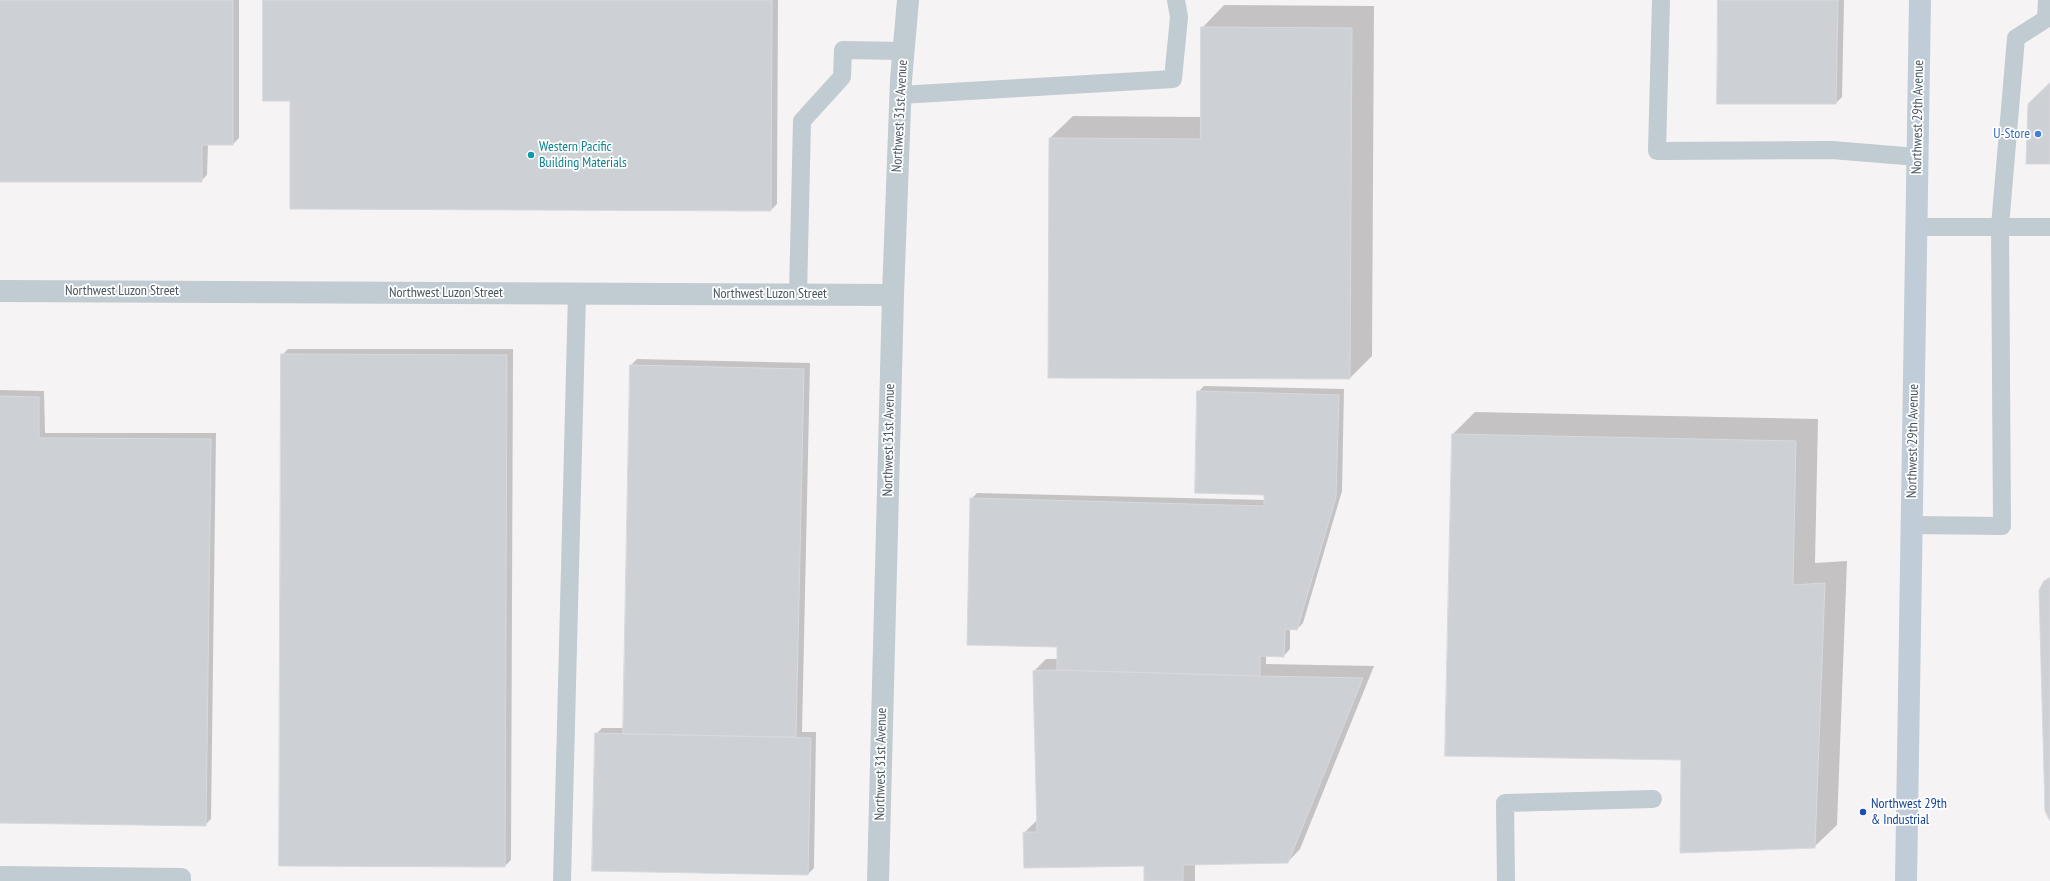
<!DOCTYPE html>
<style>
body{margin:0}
canvas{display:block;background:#f5f3f3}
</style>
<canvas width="2050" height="881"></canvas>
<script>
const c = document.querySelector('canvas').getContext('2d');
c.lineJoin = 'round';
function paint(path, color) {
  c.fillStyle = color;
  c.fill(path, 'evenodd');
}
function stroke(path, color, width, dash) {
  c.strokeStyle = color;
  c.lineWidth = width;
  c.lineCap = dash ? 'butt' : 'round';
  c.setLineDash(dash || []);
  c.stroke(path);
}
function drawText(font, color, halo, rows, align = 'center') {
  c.font = font + ' "PT Sans Narrow",sans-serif';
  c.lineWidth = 3.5;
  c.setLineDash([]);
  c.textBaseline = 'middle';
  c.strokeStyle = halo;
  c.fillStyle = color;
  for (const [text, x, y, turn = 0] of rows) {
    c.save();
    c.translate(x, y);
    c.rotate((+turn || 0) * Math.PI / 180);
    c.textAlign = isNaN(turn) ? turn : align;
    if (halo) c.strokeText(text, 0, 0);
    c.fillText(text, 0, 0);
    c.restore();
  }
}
const shadow = new Path2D(`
 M 0,0 L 239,0 L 239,138 L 233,144 L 208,144 L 207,175 L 201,181 L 0,181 Z
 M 264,0 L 778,0 L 777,204 L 771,210 L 291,100 Z
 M 1719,0 L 1844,0 L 1842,97 L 1836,103 Z
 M 1224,5 L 1374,6 L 1372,356 L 1350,378 L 1050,138 L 1073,116 L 1201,117 L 1202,28 Z
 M 288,349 L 513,349 L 511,860 L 505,866 L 282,355 Z
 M 637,359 L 810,363 L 802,732 L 816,732 L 814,868 L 808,874 L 596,734 L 602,728 L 624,728 L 631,365 Z
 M 1204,386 L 1344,389 L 1342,491 L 1303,623 L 1297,629 L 1290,629 L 1290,649 L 1284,656 L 1266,655 L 1266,664 L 1374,666 L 1300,849 L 1288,862 L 1195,863 L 1195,881 L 1145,881 L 1145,865 L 1024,833 L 1037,820 L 1034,671 L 1046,659 L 1058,659 L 1058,647 L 971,499 L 977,493 L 1265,500 L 1265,494 L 1198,392 Z
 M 0,390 L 44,391 L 45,433 L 216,433 L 211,819 L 205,825 L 0,822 Z
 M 1475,412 L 1818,419 L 1815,563 L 1847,561 L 1837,825 L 1814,847 L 1682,759 L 1453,434 Z`);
const building = new Path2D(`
 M 0,0 L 233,0 L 233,145 L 202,145 L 202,182 L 0,182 Z
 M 263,0 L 772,0 L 771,211 L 290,209 L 290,101 L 263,101 Z
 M 1718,0 L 1838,0 L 1836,104 L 1717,104 Z
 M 1201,27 L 1352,28 L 1350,379 L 1048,378 L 1049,138 L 1200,139 Z
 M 2050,83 L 2050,164 L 2026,164 L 2028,104 Z
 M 281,354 L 507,355 L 505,867 L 279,866 Z
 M 630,365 L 804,369 L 796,737 L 623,734 Z
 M 1197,391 L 1339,395 L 1336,497 L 1297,630 L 1285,629 L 1284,657 L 1260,656 L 1260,676 L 1057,670 L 1057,647 L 967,645 L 970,498 L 1264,506 L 1264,495 L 1195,493 Z
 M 0,396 L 39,397 L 39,438 L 211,439 L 206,826 L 0,823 Z
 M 1452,434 L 1796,441 L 1793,585 L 1825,583 L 1815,848 L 1680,853 L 1681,760 L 1445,756 Z
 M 2049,578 L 2050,578 L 2050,821 L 2045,811 L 2039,590 L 2044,581 Z
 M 1057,670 L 1260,676 L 1363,678 L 1288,863 L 1183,865 L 1183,881 L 1144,881 L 1144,866 L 1024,868 L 1023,832 L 1037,832 L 1033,671 Z
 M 595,733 L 811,738 L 808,875 L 592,871 Z`);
const lane = new Path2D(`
 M 1661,0 L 1657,151 L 1832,150 L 1917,157
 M 900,95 L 1173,79 L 1179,17 L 1176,0
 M 1916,227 L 2050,227
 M 798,295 L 802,121 L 842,77 L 843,50 L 903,51
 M 1912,525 L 2002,526 L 2000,226 L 2016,38 L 2046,19 L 2047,0
 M 0,875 L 182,877 L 182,881
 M 562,881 L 577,293
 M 1506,881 L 1505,803 L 1653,799`);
const street = new Path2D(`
 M 0,291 L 893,295
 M 878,881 L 893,295 L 901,80 L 908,0`);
const secondary = new Path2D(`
 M 1906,881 L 1920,0`);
const markers = [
 [2038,134,4,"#3f7fe0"],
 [531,155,4,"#0f9aa8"],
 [1863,812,4,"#1a4fb4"]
];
const streetNames = [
 ["Northwest 31st Avenue",900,116,-87],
 ["Northwest 29th Avenue",1918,117,-89],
 ["Northwest Luzon Street",122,291],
 ["Northwest Luzon Street",446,293],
 ["Northwest Luzon Street",770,294],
 ["Northwest 31st Avenue",889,440,-89],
 ["Northwest 29th Avenue",1913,441,-89],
 ["Northwest 31st Avenue",881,764,-89]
];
const shopNames = [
 ["U-Store",2030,134]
];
const cultureNames = [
 ["Western Pacific",539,147],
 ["Building Materials",539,163]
];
const transitNames = [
 ["Northwest 29th",1871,804],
 ["& Industrial",1871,820]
];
paint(shadow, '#0003');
paint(building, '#cdd0d5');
stroke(building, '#d7d9de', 1);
stroke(lane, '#c0cbd2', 18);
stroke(street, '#c0cbd2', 22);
stroke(secondary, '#c0ccd7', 22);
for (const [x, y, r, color] of markers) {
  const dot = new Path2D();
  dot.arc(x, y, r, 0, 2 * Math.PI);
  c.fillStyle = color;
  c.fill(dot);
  stroke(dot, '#fff', 1.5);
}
drawText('14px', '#495762', '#fff', streetNames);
drawText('14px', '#366cbe', '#fff', shopNames, 'right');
drawText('14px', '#0d838f', '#fff', cultureNames, 'left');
drawText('14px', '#164399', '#fff', transitNames, 'left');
</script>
